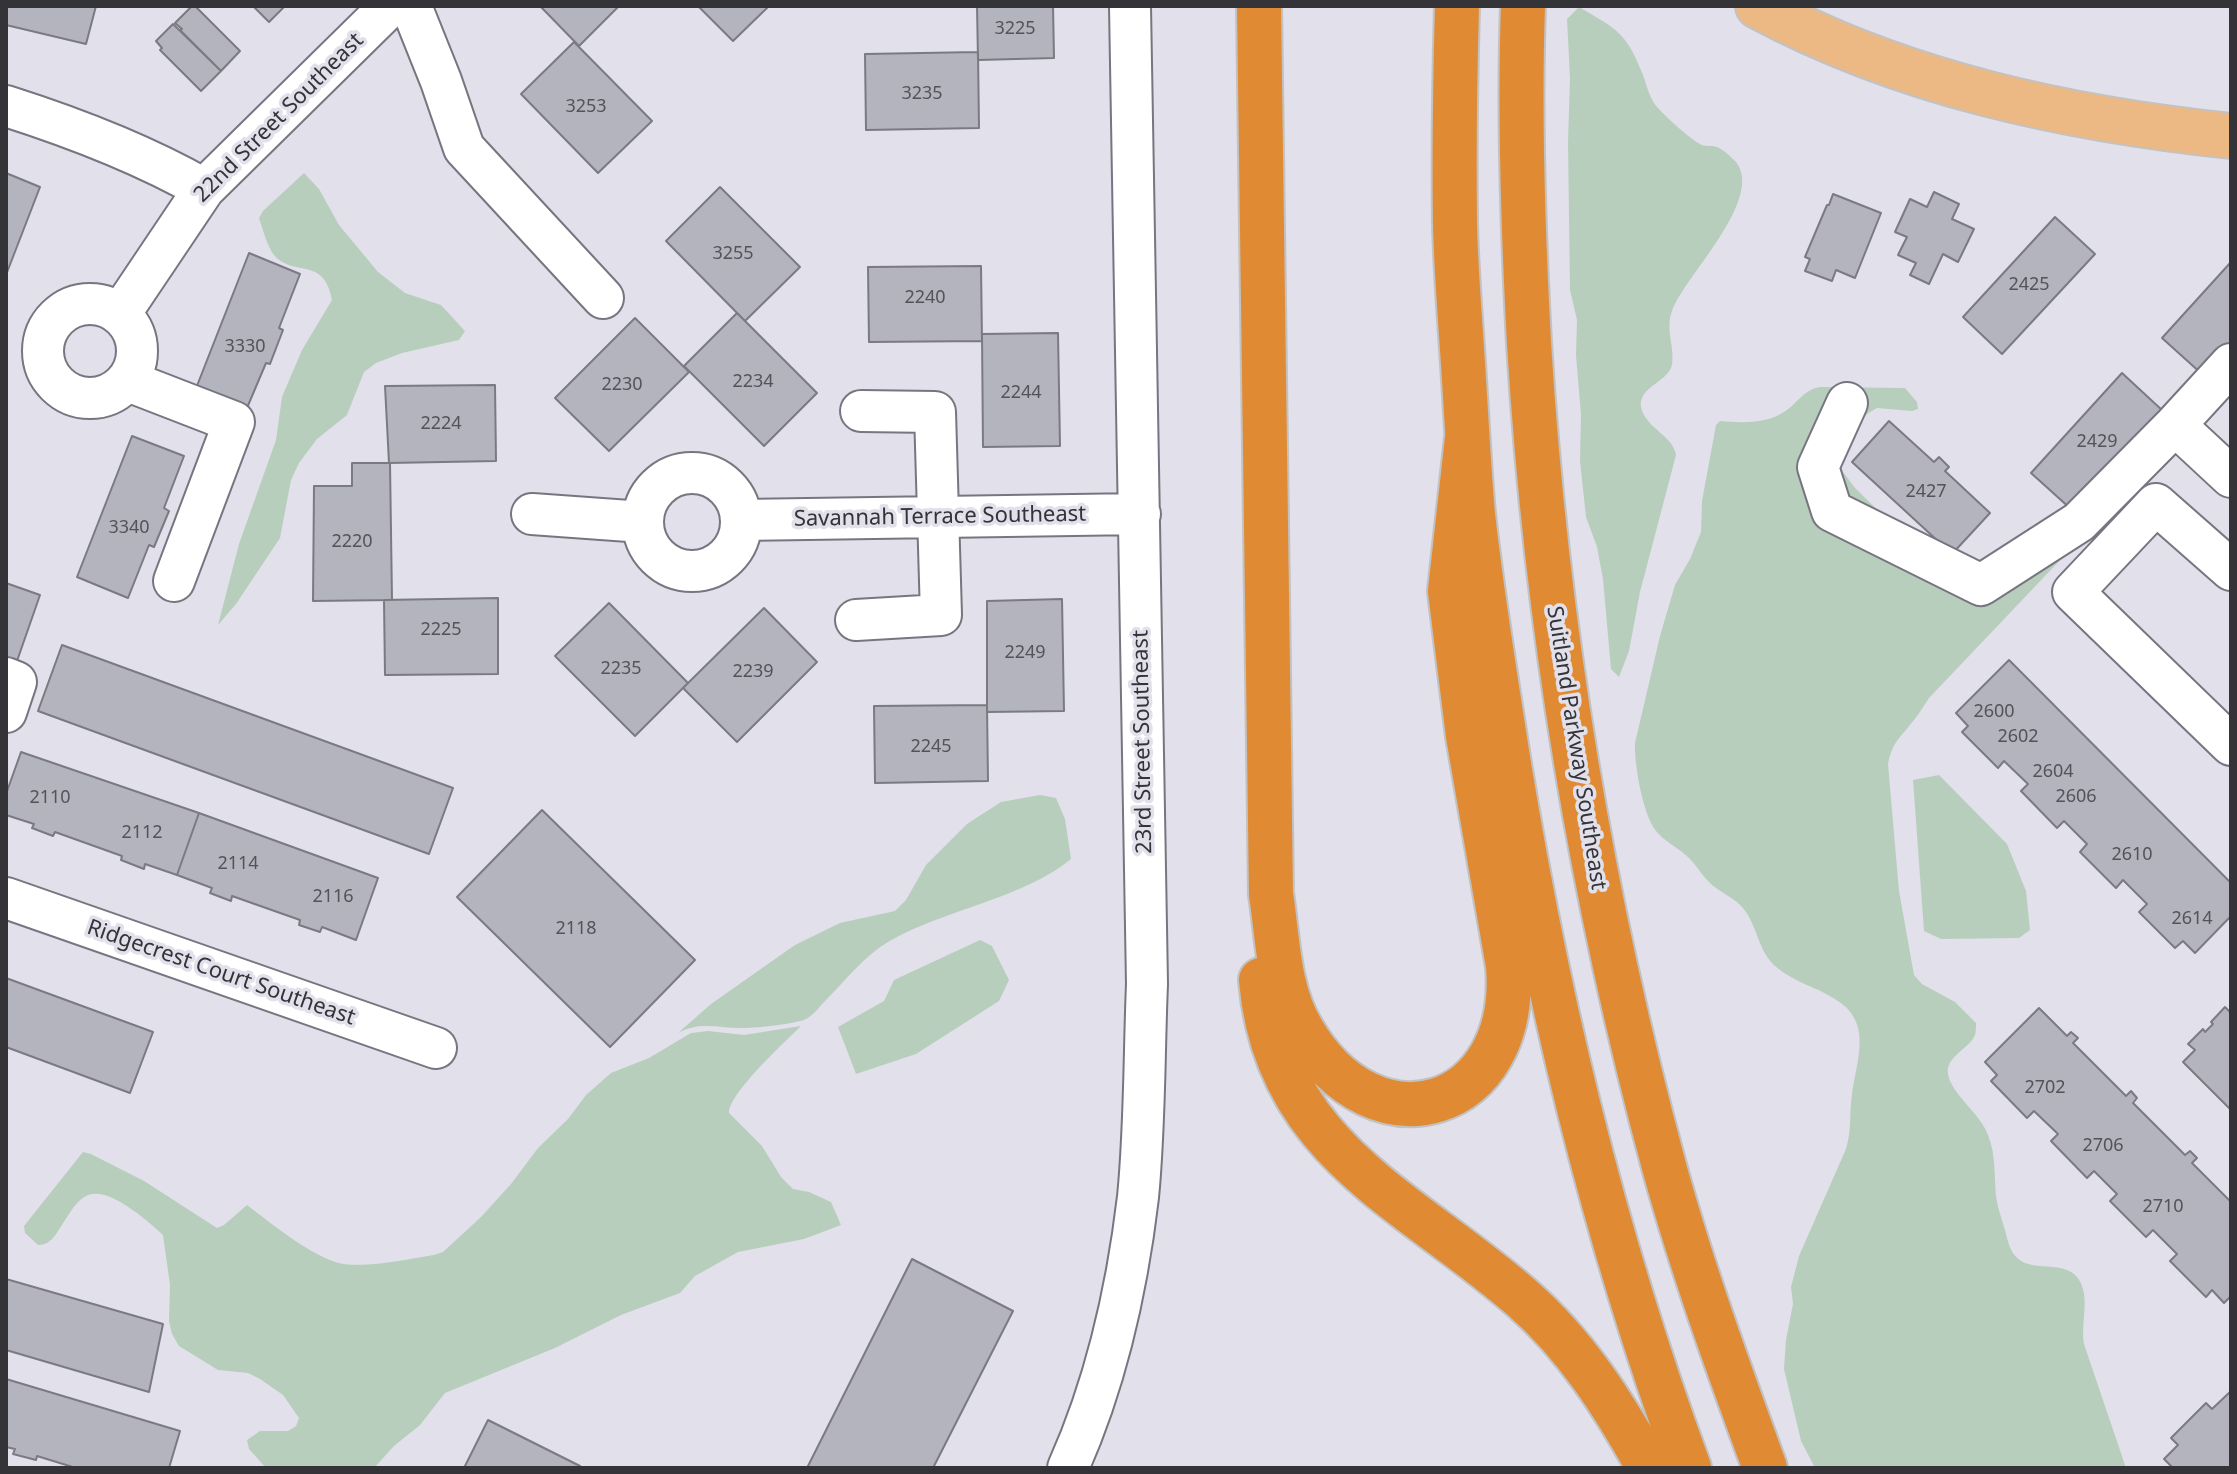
<!DOCTYPE html>
<style>
body{margin:0}
#map{position:relative;width:2237px;height:1474px;overflow:hidden;background:#e1e0eb;font-family:"Noto Sans",sans-serif}
canvas{display:block}
.frame{position:absolute;inset:0;border:8px solid #343338;pointer-events:none}
</style>
<div id="map">
<canvas width="2237" height="1474"></canvas>
<div class="frame"></div>
</div>
<script>
const c = document.querySelector('canvas').getContext('2d');
c.lineJoin = 'round';
function paint(path, color) {
  c.fillStyle = color;
  c.fill(path, 'evenodd');
}
function stroke(path, color, width, dash) {
  c.strokeStyle = color;
  c.lineWidth = width;
  c.lineCap = dash ? 'butt' : 'round';
  c.setLineDash(dash || []);
  c.stroke(path);
}
function drawText(font, color, halo, rows, align = 'center') {
  c.font = font + ' "Noto Sans",sans-serif';
  c.lineWidth = 7;
  c.setLineDash([]);
  c.textBaseline = 'middle';
  c.strokeStyle = halo;
  c.fillStyle = color;
  for (const [text, x, y, turn = 0] of rows) {
    c.save();
    c.translate(x, y);
    c.rotate((+turn || 0) * Math.PI / 180);
    c.textAlign = isNaN(turn) ? turn : align;
    if (halo) c.strokeText(text, 0, 0);
    c.fillText(text, 0, 0);
    c.restore();
  }
}
const green = new Path2D(`
 M 1579,7 C 1618,30 1626,32 1643,75 C 1647,86 1650,100 1658,108 C 1667,118 1689,138 1700,144 C 1705,147 1711,145 1717,147 C 1724,150 1731,157 1736,162 C 1765,199 1684,277 1672,311 C 1665,330 1675,347 1672,365 C 1668,382 1638,387 1641,407 C 1645,428 1673,435 1676,455 L 1640,592 L 1629,651 L 1619,677 L 1611,669 L 1603,579 L 1597,547 L 1586,517 L 1580,461 L 1581,415 L 1576,355 L 1577,320 L 1570,290 L 1568,143 L 1570,78 L 1567,19 Z
 M 304,173 L 319,189 L 339,225 L 378,272 L 405,293 L 441,305 L 465,331 L 459,340 L 402,353 L 376,363 L 364,372 L 347,415 L 317,439 L 299,463 L 291,480 L 280,538 L 236,604 L 218,625 L 239,544 L 276,440 L 282,397 L 302,350 L 332,300 C 324,255 293,278 274,255 C 267,246 263,230 259,218 L 263,211 Z
 M 1820,387 L 1905,388 L 1917,402 L 1918,409 L 1912,411 L 1877,408 L 1867,414 L 1841,447 L 1838,457 L 1843,472 L 1855,488 L 1928,559 L 1959,578 L 2103,515 L 1929,698 C 1924,705 1920,713 1914,720 C 1901,737 1892,742 1888,764 L 1899,891 L 1914,975 L 1922,984 L 1955,1002 L 1976,1023 C 1976,1027 1976,1031 1975,1035 C 1970,1048 1945,1057 1948,1074 C 1951,1094 1981,1114 1988,1135 C 1996,1155 1994,1174 1996,1195 C 1997,1207 2002,1219 2005,1230 C 2007,1238 2009,1247 2013,1253 C 2026,1274 2057,1260 2074,1274 C 2093,1291 2080,1321 2084,1344 L 2126,1468 L 1815,1468 L 1801,1441 L 1784,1369 L 1786,1340 L 1793,1304 L 1791,1287 L 1799,1256 L 1846,1149 C 1852,1129 1849,1115 1852,1095 C 1856,1062 1873,1024 1838,1001 C 1818,987 1792,982 1774,965 C 1759,951 1757,928 1746,912 C 1736,897 1719,893 1708,881 C 1701,874 1696,865 1689,858 C 1679,848 1665,842 1656,831 C 1643,815 1634,764 1635,743 L 1660,636 L 1675,585 L 1690,559 L 1701,532 L 1702,501 L 1716,425 L 1720,421 C 1741,423 1766,424 1784,412 C 1797,404 1803,390 1820,387 Z
 M 1939,775 L 2007,844 L 2026,891 L 2030,930 L 2019,938 L 1941,939 L 1924,931 L 1913,780 Z
 M 1040,795 L 1056,798 L 1065,819 L 1071,859 C 1022,899 945,909 888,942 C 864,956 846,980 826,1000 C 820,1006 812,1017 804,1020 C 791,1024 758,1028 744,1028 C 721,1029 700,1020 678,1033 L 711,1004 L 795,945 L 840,923 L 895,911 L 906,900 L 926,865 L 967,824 L 1001,802 Z
 M 980,940 L 992,946 L 1009,980 L 999,1001 L 916,1054 L 856,1074 L 838,1027 L 884,1001 L 894,980 Z
 M 801,1026 C 785,1042 729,1093 729,1113 L 762,1146 L 781,1177 L 793,1189 L 809,1192 L 831,1202 L 841,1225 L 804,1239 L 738,1252 L 695,1276 L 680,1293 L 621,1315 L 555,1348 L 445,1393 L 420,1425 L 394,1446 L 374,1468 L 266,1468 L 249,1449 L 247,1440 L 260,1431 L 288,1431 L 296,1426 L 299,1418 L 283,1395 L 260,1379 L 248,1373 L 218,1370 L 179,1346 L 172,1334 L 169,1321 L 170,1285 L 163,1235 C 149,1222 107,1184 86,1196 C 74,1202 66,1220 58,1231 C 53,1239 48,1245 38,1245 L 25,1233 L 24,1226 L 83,1152 L 91,1154 L 144,1181 L 217,1228 L 224,1225 L 247,1205 C 272,1224 305,1251 335,1262 C 358,1270 409,1259 434,1255 L 443,1252 L 481,1217 L 511,1184 L 538,1148 L 568,1119 L 586,1095 L 611,1073 L 649,1058 L 691,1033 L 708,1031 L 744,1035 Z`);
const building = new Path2D(`
 M 6,6 L 96,6 L 86,44 L 6,25 Z
 M 192,6 L 195,6 L 240,51 L 221,71 L 180,30 L 182,29 L 175,23 Z
 M 253,6 L 285,6 L 269,22 Z
 M 540,6 L 619,6 L 579,46 Z
 M 698,6 L 769,6 L 733,41 Z
 M 977,6 L 1053,6 L 1054,58 L 978,60 Z
 M 173,24 L 221,71 L 201,91 L 160,50 L 162,48 L 156,41 Z
 M 574,42 L 652,121 L 598,173 L 521,94 Z
 M 978,52 L 979,128 L 866,130 L 865,54 Z
 M 6,173 L 40,187 L 6,275 Z
 M 720,187 L 800,267 L 745,321 L 666,241 Z
 M 1934,192 L 1959,204 L 1952,219 L 1974,229 L 1958,262 L 1943,254 L 1929,284 L 1910,275 L 1916,263 L 1898,255 L 1907,237 L 1895,232 L 1910,199 L 1927,207 Z
 M 1833,194 L 1881,213 L 1855,278 L 1836,270 L 1832,281 L 1805,271 L 1810,259 L 1805,257 L 1827,205 L 1829,205 Z
 M 2055,217 L 2095,254 L 2002,354 L 1963,317 Z
 M 249,253 L 300,274 L 279,328 L 283,330 L 270,364 L 266,363 L 244,415 L 193,396 Z
 M 2231,262 L 2231,345 L 2203,375 L 2162,338 Z
 M 981,266 L 982,341 L 869,342 L 868,267 Z
 M 737,313 L 817,393 L 764,446 L 684,366 Z
 M 635,318 L 689,372 L 609,451 L 555,398 Z
 M 1058,333 L 1060,446 L 983,447 L 982,334 Z
 M 2122,373 L 2163,411 L 2072,510 L 2031,473 Z
 M 495,385 L 496,461 L 389,463 L 385,386 Z
 M 1889,421 L 1934,462 L 1939,457 L 1949,467 L 1945,471 L 1990,513 L 1952,554 L 1852,462 Z
 M 132,436 L 184,456 L 164,508 L 169,511 L 154,547 L 149,545 L 128,598 L 77,577 Z
 M 352,463 L 390,463 L 392,600 L 313,601 L 314,486 L 352,486 Z
 M 6,583 L 40,595 L 17,661 L 6,657 Z
 M 498,598 L 498,674 L 385,675 L 384,600 Z
 M 1062,599 L 1064,711 L 987,712 L 987,601 Z
 M 609,603 L 688,683 L 635,736 L 555,656 Z
 M 764,608 L 817,662 L 737,742 L 683,688 Z
 M 62,645 L 453,788 L 429,854 L 38,711 Z
 M 2009,660 L 2231,883 L 2231,916 L 2195,953 L 2183,941 L 2175,948 L 2139,912 L 2147,904 L 2123,880 L 2116,888 L 2080,852 L 2087,844 L 2064,821 L 2057,828 L 2021,791 L 2028,784 L 2004,761 L 1998,768 L 1962,732 L 1968,726 L 1956,713 Z
 M 987,705 L 988,781 L 875,783 L 874,706 Z
 M 21,752 L 199,813 L 177,875 L 145,864 L 144,869 L 121,860 L 122,856 L 55,832 L 53,836 L 32,828 L 34,824 L 6,815 L 6,794 Z
 M 542,810 L 695,960 L 610,1047 L 457,897 Z
 M 199,813 L 378,878 L 356,940 L 322,927 L 320,932 L 299,925 L 300,920 L 232,896 L 231,901 L 210,893 L 212,888 L 177,875 Z
 M 6,978 L 153,1032 L 130,1093 L 6,1047 Z
 M 2225,1007 L 2231,1013 L 2231,1110 L 2183,1062 L 2195,1050 L 2188,1044 L 2203,1029 L 2205,1032 L 2213,1024 L 2211,1022 Z
 M 2039,1008 L 2067,1036 L 2071,1032 L 2078,1038 L 2073,1043 L 2126,1096 L 2131,1091 L 2137,1098 L 2133,1103 L 2185,1155 L 2190,1151 L 2197,1158 L 2192,1163 L 2231,1202 L 2231,1296 L 2224,1303 L 2212,1290 L 2206,1297 L 2170,1261 L 2177,1254 L 2153,1230 L 2146,1237 L 2110,1201 L 2117,1194 L 2094,1171 L 2087,1178 L 2051,1141 L 2058,1134 L 2034,1111 L 2027,1118 L 1991,1081 L 1997,1075 L 1985,1062 Z
 M 912,1259 L 1013,1311 L 933,1468 L 807,1468 Z
 M 6,1279 L 163,1324 L 149,1392 L 6,1350 Z
 M 6,1379 L 180,1431 L 169,1468 L 76,1468 L 37,1456 L 36,1460 L 13,1454 L 15,1449 L 6,1447 Z
 M 2231,1391 L 2231,1468 L 2173,1468 L 2164,1459 L 2178,1445 L 2171,1438 L 2206,1403 L 2212,1409 Z
 M 488,1420 L 580,1466 L 579,1468 L 464,1468 Z`);
const minor = new Path2D(`
 M 411,6 L 441,81 L 464,148 L 603,298
 M 6,106 C 75,128 141,153 204,189
 M43 351a47 47 0 1 1 94 0a47 47 0 1 1-94 0Z
 M 120,314 L 204,189 L 390,6
 M 2231,364 L 2175,425 L 2231,477
 M 128,381 L 234,422 L 174,581
 M 1847,403 L 1818,467 L 1832,511 L 1981,585 L 2079,522 L 2175,425
 M643 522a49 49 0 1 1 98 0a49 49 0 1 1-98 0Z
 M 532,514 L 643,522
 M 741,520 L 1140,514
 M 2231,570 L 2156,504 L 2073,592 L 2231,745
 M 856,620 L 941,615 L 935,412 L 861,411
 M 6,678 L 16,682 L 6,712
 M 6,898 L 436,1048
 M 1068,1468 C 1106,1383 1127,1290 1138,1197 C 1145,1127 1144,1055 1147,984 L 1130,6`);
const major = new Path2D(`
 M 1758,6 C 1903,84 2069,119 2231,136`);
const highway = new Path2D(`
 M 1259,6 L 1271,894 C 1278,939 1278,991 1302,1030 C 1376,1157 1520,1111 1508,966 L 1468,736 L 1450,591 L 1467,438
 M 1457,6 C 1455,78 1454,151 1455,223 C 1456,275 1461,328 1464,380 C 1467,425 1469,470 1473,514 C 1480,579 1490,643 1500,707 C 1539,966 1598,1222 1689,1468
 M 1523,6 C 1519,118 1523,231 1529,343 C 1546,624 1591,898 1665,1170 C 1693,1271 1729,1370 1765,1468
 M 1261,980 C 1275,1150 1409,1199 1522,1298 C 1576,1345 1614,1405 1649,1468`);
const numberNames = [
 ["3225",1015,29],
 ["3235",922,94],
 ["3253",586,107],
 ["3255",733,254],
 ["2425",2029,285],
 ["2240",925,298],
 ["3330",245,347],
 ["2234",753,382],
 ["2230",622,385],
 ["2244",1021,393],
 ["2224",441,424],
 ["2429",2097,442],
 ["2427",1926,492],
 ["3340",129,528],
 ["2220",352,542],
 ["2225",441,630],
 ["2249",1025,653],
 ["2235",621,669],
 ["2239",753,672],
 ["2600",1994,712],
 ["2602",2018,737],
 ["2245",931,747],
 ["2604",2053,772],
 ["2606",2076,797],
 ["2110",50,798],
 ["2112",142,833],
 ["2610",2132,855],
 ["2114",238,864],
 ["2116",333,897],
 ["2614",2192,919],
 ["2118",576,929],
 ["2702",2045,1088],
 ["2706",2103,1146],
 ["2710",2163,1207]
];
const streetNames = [
 ["22nd Street Southeast",279,118,-45],
 ["Savannah Terrace Southeast",940,517,-1],
 ["23rd Street Southeast",1143,742,-91],
 ["Suitland Parkway Southeast",1576,748,81],
 ["Ridgecrest Court Southeast",221,973,19]
];
paint(green, '#b8cebc');
paint(building, '#b4b4be');
stroke(building, '#7b7a83', 2);
stroke(minor, '#777680', 44);
stroke(major, '#c2c2c3', 48);
stroke(highway, '#c2c2c3', 48);
stroke(minor, '#fff', 40);
stroke(major, '#ecb985', 44);
stroke(highway, '#e08b34', 44);
drawText('18px', '#54535a', null, numberNames);
drawText('22px', '#343338', '#e1e0eb', streetNames);
</script>
